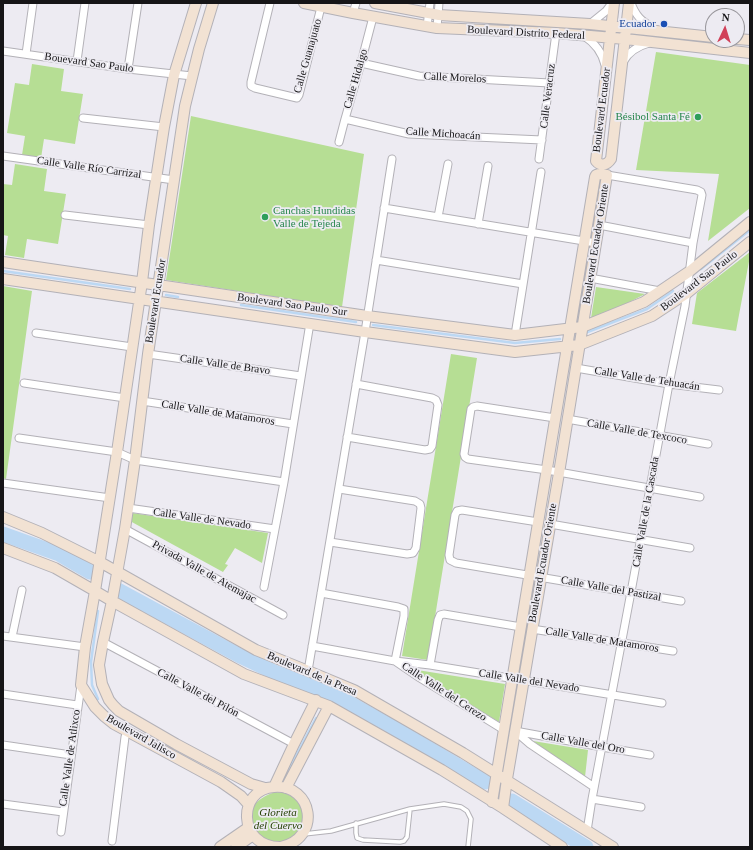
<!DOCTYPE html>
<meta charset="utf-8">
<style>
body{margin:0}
#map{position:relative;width:753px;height:850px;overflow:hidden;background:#edebf2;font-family:Georgia,serif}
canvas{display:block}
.frame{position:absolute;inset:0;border:4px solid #161517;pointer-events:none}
.north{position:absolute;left:705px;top:8px;width:40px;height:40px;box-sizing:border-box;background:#edebf2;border:1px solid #97959a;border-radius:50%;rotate:4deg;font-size:11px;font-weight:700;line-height:16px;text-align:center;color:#161517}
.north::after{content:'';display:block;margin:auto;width:14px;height:18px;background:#d14159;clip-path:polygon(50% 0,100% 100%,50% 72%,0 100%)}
</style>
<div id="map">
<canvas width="753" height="850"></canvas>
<div class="frame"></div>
<div class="north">N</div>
</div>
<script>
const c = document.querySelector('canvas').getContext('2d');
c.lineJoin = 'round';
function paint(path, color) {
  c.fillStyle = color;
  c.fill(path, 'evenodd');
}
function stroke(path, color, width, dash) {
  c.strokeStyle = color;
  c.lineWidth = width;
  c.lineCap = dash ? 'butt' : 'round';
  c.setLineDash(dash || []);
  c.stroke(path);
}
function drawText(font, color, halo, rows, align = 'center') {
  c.font = font + ' Georgia,serif';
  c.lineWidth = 3.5;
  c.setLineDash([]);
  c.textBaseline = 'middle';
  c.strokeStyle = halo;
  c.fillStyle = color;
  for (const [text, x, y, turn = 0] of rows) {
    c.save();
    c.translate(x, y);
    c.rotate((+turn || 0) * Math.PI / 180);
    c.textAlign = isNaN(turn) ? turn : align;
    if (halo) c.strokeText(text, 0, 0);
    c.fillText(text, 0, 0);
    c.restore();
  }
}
const green = new Path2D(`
 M 656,52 L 750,65 L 750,208 L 708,241 L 719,174 L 636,170 Z
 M 32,64 L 64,69 L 61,91 L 83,94 L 75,144 L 44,139 L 41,158 L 22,155 L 25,136 L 7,133 L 15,83 L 29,85 Z
 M 191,116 L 364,154 L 342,307 L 166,280 Z
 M 15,164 L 47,169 L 44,191 L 66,194 L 58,244 L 27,239 L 24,258 L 5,255 L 8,236 L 3,235 L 3,184 L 12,185 Z
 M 750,252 L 750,256 L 736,331 L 692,324 L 697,293 Z
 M 3,286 L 32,291 L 6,479 L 3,478 Z
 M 596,287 L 645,294 L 616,309 L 591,318 Z
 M 451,354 L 477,358 L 428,660 L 402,656 Z
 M 132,513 L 268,533 L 262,563 L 235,548 L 225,564 L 228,565 L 223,572 L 130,521 Z
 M 411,669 L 505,684 L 499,722 Z
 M 533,741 L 588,750 L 585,777 Z
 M 276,792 L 285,793 L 293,797 L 300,803 L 305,820 L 299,837 L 275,846 L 254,831 C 253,826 251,820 251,815 C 252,802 265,795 276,792 Z`);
const stream = new Path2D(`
 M 701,269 L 750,230
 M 3,271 L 130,289
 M 166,295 L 178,297
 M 241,305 L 356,322
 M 373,325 L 515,343 L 560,339
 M 585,333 L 647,309 L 673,291
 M 123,598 L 130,596
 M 98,699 L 92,685 L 91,662 L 98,611
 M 283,780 L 316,718`);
const river = new Path2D(`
 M 3,534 L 59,554 L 90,572
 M 118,590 L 240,656 L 274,672 L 330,693 L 347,702 L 389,725 L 485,782
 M 512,801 L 586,847`);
const lane = new Path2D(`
 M 356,823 L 356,833 L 357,838 L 363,840 L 400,842 L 404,841 L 407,837 L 410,809
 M 304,834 L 331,831 L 410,809 L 444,804 L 461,807 L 467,811 L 471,819 L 468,847`);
const street = new Path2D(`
 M 270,3 L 251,82 L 251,86 L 255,88 L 297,98 L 299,95 L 322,3
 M 631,3 C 637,19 643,21 656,30
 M 353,13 L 356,3
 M 590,24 L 606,11 L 612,3
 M 427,26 L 430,3
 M 437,28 L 439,3
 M 584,36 C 595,43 602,52 605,65
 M 3,51 L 128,69 L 192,76
 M 26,54 L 33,3
 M 77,61 L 85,3
 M 623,62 C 629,51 638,46 649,43
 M 361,63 L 419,76 L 550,83
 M 128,69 L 138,3
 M 83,118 L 164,127
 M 345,119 L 409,134 L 542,140
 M 339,142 L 345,119 L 361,63 L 373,17
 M 3,156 L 174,180
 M 539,159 L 556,33
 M 384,208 L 596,243
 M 65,215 L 149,225
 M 438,217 L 448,164
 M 478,224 L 488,166
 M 599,225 L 693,243
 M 376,260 L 523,284
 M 590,278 L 660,291
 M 36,333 L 132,347
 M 515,335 L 541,172
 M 148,354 L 301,376
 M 576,368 L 669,384 L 719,390
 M 24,383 L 125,398
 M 142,401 L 293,424
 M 555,418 L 477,406 L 473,407 L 471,409 L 464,454 L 465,457 L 468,459 L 547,470 L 700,497
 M 567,419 L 708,444
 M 347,437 L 425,450 L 430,449 L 432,446 L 438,405 L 436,400 L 432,398 L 356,384
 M 19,438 L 117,452 L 135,460 L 284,482
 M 3,483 L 110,498
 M 128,508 L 275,529
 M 538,522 L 462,510 L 457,511 L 455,515 L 449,555 L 450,560 L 456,563 L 681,601
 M 550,524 L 690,548
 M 125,529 L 283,615
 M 330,542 L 407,554 L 413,553 L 416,548 L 421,508 L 420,504 L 415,501 L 339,489
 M 264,587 L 284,482 L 310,323
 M 321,593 L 398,607 L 404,609 L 404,616 L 395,661 L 430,665 L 662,703
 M 532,629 L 673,651
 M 3,636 L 85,647
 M 12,637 L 22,590
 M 103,642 L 294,744
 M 312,646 L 395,661 L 420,678 L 504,730
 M 430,665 L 438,620 L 440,615 L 444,614 L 521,627
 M 308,671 L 365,332 L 392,159
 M 3,694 L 77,705
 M 515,731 L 602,747 L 650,755
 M 515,731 L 530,744 L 594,787
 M 3,745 L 71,755
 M 592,799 L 641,807
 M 3,804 L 63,812
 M 587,831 L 592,799 L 631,592 L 669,384 L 685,306 L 693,243 L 702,195 L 701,192 L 697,190 L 607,175
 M 61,832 L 81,685
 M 112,841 L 125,737 L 127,731`);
const secondary = new Path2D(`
 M 196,3 L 174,75 L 164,127 L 149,225 L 142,282 L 117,452 L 95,591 L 85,647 L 81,685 L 95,707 L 104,716 L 114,724 L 221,782 L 241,796 L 249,805
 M 213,3 L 199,49 L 185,106 L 148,354 L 135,460 L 125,529 L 112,601 L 103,642 L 99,665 L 102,684 L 109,700 L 113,705 L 119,711 L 176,744 L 251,784 L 265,788
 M 304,3 L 353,13 L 437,28 L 556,33 L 625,39 L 750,53
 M 375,3 L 439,15 L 590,24 L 713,37
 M 614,3 L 596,161 C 601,167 607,165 611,159 L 629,3
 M 737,39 L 750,40
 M 3,262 L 367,316 L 515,335 L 582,327 L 644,302 L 690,271 L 750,222
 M 3,279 L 365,332 L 515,352 L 579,345 L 652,316 L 687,293 L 750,242
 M 3,517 L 42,533 L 100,562 L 256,650 L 308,671 L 354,690 L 463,753 L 613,847
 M 3,548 L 55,568 L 95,591 L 112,601 L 244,674 L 329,706 L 442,770 L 503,808 L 562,847
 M 274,787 L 294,744 L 316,700
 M 286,788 L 329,706
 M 492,802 L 595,177 L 596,175 L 599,174 L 607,175 L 559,473 L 507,779 L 503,808
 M 220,847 L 249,827
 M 236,847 L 253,835
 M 280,847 C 237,847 237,789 274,787 C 313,784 322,838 281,847`);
const markers = [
 [664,24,4,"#1a4fb4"],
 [698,117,4,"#2e9e5b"],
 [265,217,4,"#2e9e5b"]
];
const transitNames = [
 ["Ecuador",656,24]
];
const streetNames = [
 ["Boulevard Distrito Federal",526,33,3],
 ["Calle Guanajuato",308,56,-74],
 ["Bouevard Sao Paulo",89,63,8],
 ["Calle Morelos",455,78,3],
 ["Calle Hidalgo",356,79,-74],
 ["Calle Veracruz",548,96,-83],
 ["Boulevard Ecuador",602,110,-83],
 ["Calle Michoacán",443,134,4],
 ["Calle Valle Río Carrizal",89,168,8],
 ["Boulevard Ecuador Oriente",596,244,-81],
 ["Boulevard Sao Paulo",699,281,-37],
 ["Boulevard Ecuador",156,301,-81],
 ["Boulevard Sao Paulo Sur",292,305,8],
 ["Calle Valle de Bravo",225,365,8],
 ["Calle Valle de Tehuacán",647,379,9],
 ["Calle Valle de Matamoros",218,413,9],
 ["Calle Valle de Texcoco",637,432,10],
 ["Calle Valle de la Cascada",646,512,-80],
 ["Calle Valle de Nevado",202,519,8],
 ["Boulevard Ecuador Oriente",543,563,-80],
 ["Privada Valle de Atemajac",204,572,29],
 ["Calle Valle del Pastizal",611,589,10],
 ["Calle Valle de Matamoros",602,640,9],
 ["Boulevard de la Presa",312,674,23],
 ["Calle Valle del Nevado",529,681,9],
 ["Calle Valle del Cerezo",444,692,33],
 ["Calle Valle del Pilón",198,693,28],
 ["Boulevard Jalisco",141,737,30],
 ["Calle Valle del Oro",583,743,10],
 ["Calle Valle de Atlixco",70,758,-82]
];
const leisureNames = [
 ["Bésibol Santa Fé",690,117],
 ["Canchas Hundidas",273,211,"left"],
 ["Valle de Tejeda",273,224,"left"]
];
const parkNames = [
 ["Glorieta",278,813],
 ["del Cuervo",278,826]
];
paint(green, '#b6de94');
stroke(stream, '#bcd8f3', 2.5);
stroke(river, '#bcd8f3', 15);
stroke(lane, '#b3b1b7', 5.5);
stroke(street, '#b3b1b7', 9);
stroke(secondary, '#b3b1b7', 12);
stroke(lane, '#fff', 3.5);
stroke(street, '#fff', 7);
stroke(secondary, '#f2e2d3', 10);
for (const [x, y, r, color] of markers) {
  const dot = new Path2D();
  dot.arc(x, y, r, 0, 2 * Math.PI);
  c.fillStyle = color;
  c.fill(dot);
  stroke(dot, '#edebf2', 1.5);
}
drawText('11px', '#164399', '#edebf2', transitNames, 'right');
drawText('11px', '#161517', '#edebf2', streetNames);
drawText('11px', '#27864d', '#edebf2', leisureNames, 'right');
drawText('italic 11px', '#254003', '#edebf2', parkNames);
</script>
